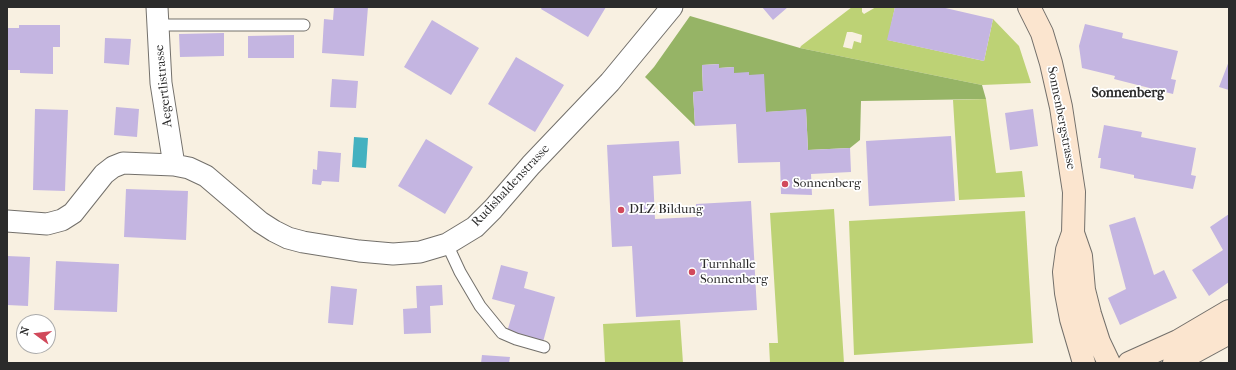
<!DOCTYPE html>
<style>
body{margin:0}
#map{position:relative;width:1236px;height:370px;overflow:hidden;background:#f8f0e1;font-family:"IM FELL French Canon",serif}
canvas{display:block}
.frame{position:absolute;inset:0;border:8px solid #2b2b2b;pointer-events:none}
.north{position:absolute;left:16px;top:314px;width:40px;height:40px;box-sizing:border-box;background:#fff;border:1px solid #aaa;border-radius:50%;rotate:285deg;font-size:11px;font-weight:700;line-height:16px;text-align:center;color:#2b2b2b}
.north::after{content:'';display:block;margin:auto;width:14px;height:18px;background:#d1495b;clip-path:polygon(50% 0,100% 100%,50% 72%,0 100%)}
</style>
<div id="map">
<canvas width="1236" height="370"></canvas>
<div class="frame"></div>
<div class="north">N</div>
</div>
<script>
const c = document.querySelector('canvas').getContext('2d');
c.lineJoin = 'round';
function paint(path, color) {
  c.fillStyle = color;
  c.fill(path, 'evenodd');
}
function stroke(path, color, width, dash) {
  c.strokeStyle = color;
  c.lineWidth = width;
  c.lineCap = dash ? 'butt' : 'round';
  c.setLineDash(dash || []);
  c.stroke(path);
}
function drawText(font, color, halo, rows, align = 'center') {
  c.font = font + ' "IM FELL French Canon",serif';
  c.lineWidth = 3.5;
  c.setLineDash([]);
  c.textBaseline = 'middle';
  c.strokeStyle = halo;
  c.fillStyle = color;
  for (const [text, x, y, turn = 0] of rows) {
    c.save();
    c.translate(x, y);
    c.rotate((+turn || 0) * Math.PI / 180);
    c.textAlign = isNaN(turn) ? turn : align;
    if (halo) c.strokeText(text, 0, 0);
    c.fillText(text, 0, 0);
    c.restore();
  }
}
const green = new Path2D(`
 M 852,7 L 862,7 L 862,12 L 864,14 L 876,7 L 895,7 L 888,40 L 984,61 L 993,19 L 1019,46 L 1031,83 L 982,85 L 800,48 L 801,46 ZM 847,32 L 852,32 L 862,35 L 861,43 L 854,41 L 852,49 L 843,47 Z
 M 986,99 L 996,173 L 1022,171 L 1025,197 L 959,200 L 953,100 Z
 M 834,209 L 844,363 L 770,363 L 769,343 L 778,343 L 770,213 Z
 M 1025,211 L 1033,343 L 854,355 L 849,221 Z
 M 680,320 L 683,363 L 605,363 L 603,324 Z`);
const forest = new Path2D(`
 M 690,16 L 800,48 L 982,85 L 986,99 L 861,101 L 860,140 L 850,148 L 808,150 L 806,110 L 766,112 L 749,75 L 734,73 L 734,67 L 719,68 L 719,64 L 702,65 L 703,91 L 693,92 L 695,126 L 645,77 L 654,67 Z`);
const water = new Path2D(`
 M 354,137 L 368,138 L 366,168 L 352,167 Z`);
const building = new Path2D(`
 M 334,7 L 368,7 L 364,56 L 322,53 L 324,19 L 333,20 Z
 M 542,7 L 606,7 L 588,37 L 541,9 Z
 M 762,7 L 788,7 L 773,20 Z
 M 895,7 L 941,7 L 993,19 L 984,61 L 887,40 Z
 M 432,20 L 479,48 L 451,95 L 404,67 Z
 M 1085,24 L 1123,33 L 1122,38 L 1178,51 L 1171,79 L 1176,80 L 1173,94 L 1114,79 L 1115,76 L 1082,68 L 1079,46 Z
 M 19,25 L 60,25 L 60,47 L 53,47 L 53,74 L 20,73 L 20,70 L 7,70 L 7,28 L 19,28 Z
 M 224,33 L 224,56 L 180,57 L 179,34 Z
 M 294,35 L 294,58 L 248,58 L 248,36 Z
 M 105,38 L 131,39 L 129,65 L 104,63 Z
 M 516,57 L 564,85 L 535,132 L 488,104 Z
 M 1229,61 L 1229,90 L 1219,87 Z
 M 719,64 L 719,68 L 734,67 L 734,73 L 749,72 L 749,75 L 764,74 L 766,112 L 806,109 L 808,150 L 850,148 L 851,172 L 811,174 L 812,195 L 781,194 L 780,162 L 738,163 L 736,124 L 695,126 L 693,92 L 703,91 L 702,65 Z
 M 332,79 L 358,81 L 356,108 L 330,107 Z
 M 116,107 L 139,109 L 137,137 L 114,135 Z
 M 35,109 L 68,110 L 65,191 L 33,190 Z
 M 1033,109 L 1038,146 L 1010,150 L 1005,113 Z
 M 1104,125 L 1142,132 L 1141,137 L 1196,148 L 1191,175 L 1196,176 L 1193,189 L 1134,178 L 1134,175 L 1100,168 L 1101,158 L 1098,158 Z
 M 951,136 L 955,201 L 869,206 L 866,141 Z
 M 426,139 L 473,167 L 445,214 L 398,186 Z
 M 679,141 L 681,174 L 653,176 L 655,219 L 696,217 L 696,204 L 751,201 L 757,310 L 636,317 L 632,246 L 612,247 L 607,145 Z
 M 318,151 L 341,153 L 339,182 L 322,181 L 321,185 L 312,184 L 313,169 L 317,170 Z
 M 126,189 L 188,191 L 186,240 L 124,237 Z
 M 1229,214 L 1229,282 L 1209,296 L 1192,270 L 1223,250 L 1210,227 Z
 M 1135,217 L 1154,275 L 1164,270 L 1177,298 L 1120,325 L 1108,298 L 1126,289 L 1109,225 Z
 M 7,256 L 30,257 L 28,306 L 7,305 Z
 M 56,261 L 119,264 L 117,312 L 54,310 Z
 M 501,265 L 528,272 L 524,288 L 555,297 L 543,342 L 507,332 L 515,305 L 492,299 Z
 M 442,285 L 443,305 L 430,306 L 431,333 L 404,334 L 403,309 L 417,308 L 416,286 Z
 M 331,286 L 357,289 L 353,325 L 328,323 Z
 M 482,355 L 510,357 L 509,363 L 481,363 Z`);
const lane = new Path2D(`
 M 158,25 L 304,25
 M 447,244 L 460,272 L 480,306 L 502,333 L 516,339 L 544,347`);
const street = new Path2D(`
 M 157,7 L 161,83 L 174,165
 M 7,221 L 47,224 L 62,220 L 73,213 L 104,174 L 113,167 L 123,163 L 174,165 L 189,168 L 206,176 L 260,222 L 274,231 L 288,238 L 303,242 L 359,251 L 393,254 L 420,252 L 447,244 L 475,227 L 493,209 L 531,165 L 610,82 L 672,7`);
const secondary = new Path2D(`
 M 1029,7 L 1042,33 L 1051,63 L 1061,107 L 1074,192 L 1073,233 L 1067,250 L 1064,272 L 1066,293 L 1071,319 L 1084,363
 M 1073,233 L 1081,256 L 1084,290 L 1090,314 L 1099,342 L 1109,363
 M 1129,363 L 1178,341 L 1229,311
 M 1174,363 L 1229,333`);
const markers = [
 [785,184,4,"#d1495b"],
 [621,210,4,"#d1495b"],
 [692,272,4,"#d1495b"]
];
const streetNames = [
 ["Aegertlistrasse",164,86,-96],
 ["Sonnenbergstrasse",1061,118,79],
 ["Rudishaldenstrasse",511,186,-47]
];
const poiNames = [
 ["Sonnenberg",793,184],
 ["DLZ Bildung",629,210],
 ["Turnhalle",700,265],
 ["Sonnenberg",700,280]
];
const neighbourhoodNames = [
 ["Sonnenberg",1128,94]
];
paint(green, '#bdd275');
paint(forest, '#96b466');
paint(water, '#44b1c0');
paint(building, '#c4b5e1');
stroke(lane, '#73706b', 13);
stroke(street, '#73706b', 23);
stroke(secondary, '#73706b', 24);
stroke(lane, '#fff', 11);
stroke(street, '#fff', 21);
stroke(secondary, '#fbe5cf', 22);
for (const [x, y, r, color] of markers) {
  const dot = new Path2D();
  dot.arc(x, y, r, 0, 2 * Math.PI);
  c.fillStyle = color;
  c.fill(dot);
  stroke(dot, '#fff', 1.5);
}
drawText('13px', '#2b2b2b', '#fff', streetNames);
drawText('13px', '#2b2b2b', '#fff', poiNames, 'left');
drawText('bold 14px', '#2b2b2b', '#fff', neighbourhoodNames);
</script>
